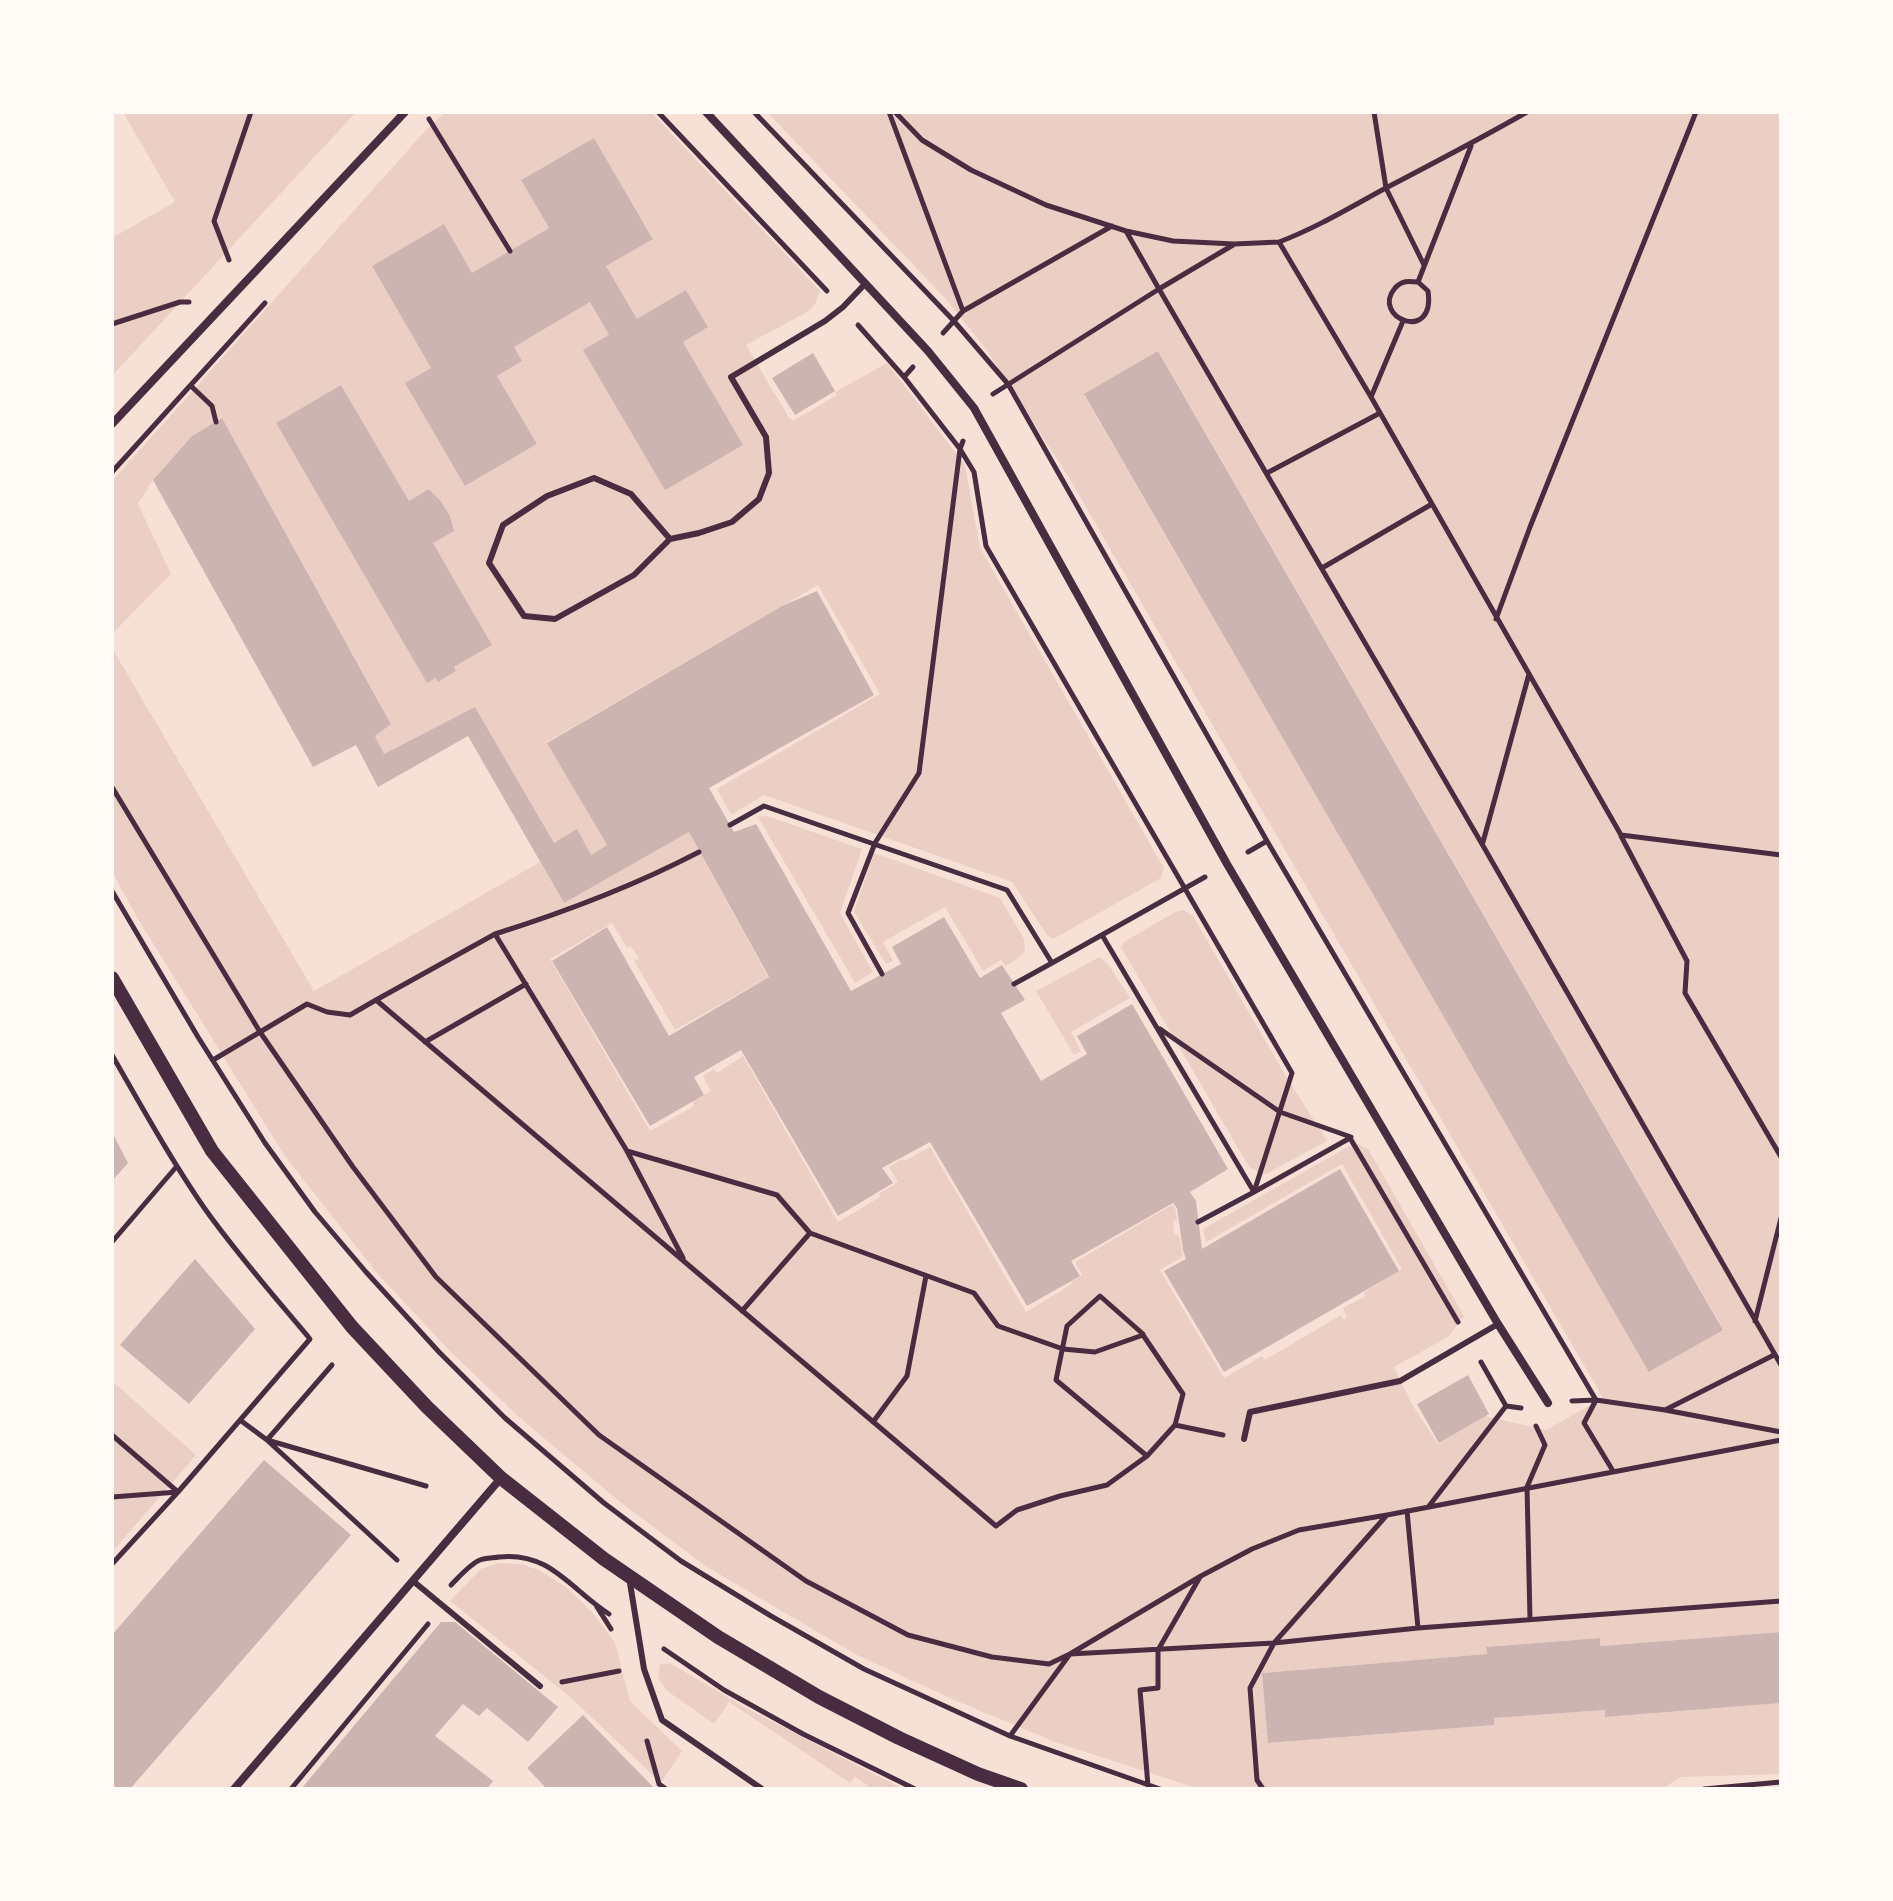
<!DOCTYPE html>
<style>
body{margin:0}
#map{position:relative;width:1893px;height:1901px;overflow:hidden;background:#f7e1d7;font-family:Overpass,sans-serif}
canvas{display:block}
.frame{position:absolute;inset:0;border:114px solid #fffaf5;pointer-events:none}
</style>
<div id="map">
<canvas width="1893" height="1901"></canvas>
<div class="frame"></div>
</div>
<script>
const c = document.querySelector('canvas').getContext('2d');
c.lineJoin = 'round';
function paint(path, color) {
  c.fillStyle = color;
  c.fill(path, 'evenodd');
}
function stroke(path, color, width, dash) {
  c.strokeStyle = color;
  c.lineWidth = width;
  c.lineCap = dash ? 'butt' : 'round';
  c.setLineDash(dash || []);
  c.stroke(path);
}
const green = new Path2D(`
 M 123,112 L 356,112 L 112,376 L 112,238 L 175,202 Z
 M 445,112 L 651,112 L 820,291 L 815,304 L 809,311 L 746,345 L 789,418 L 793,421 L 837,395 L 835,392 L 887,363 L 965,465 L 980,548 L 1164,868 L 1161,878 L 1053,939 L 1047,935 L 1012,882 L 764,795 L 731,815 L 717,789 L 880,694 L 818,585 L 547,742 L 607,845 L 591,855 L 577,830 L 554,843 L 475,707 L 384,754 L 375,736 L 391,723 L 222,418 L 192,436 L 153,480 L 138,504 L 171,574 L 112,634 L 112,481 L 425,131 ZM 594,138 L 653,238 L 606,266 L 637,319 L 687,291 L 708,327 L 683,342 L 743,445 L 609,335 L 590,302 L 514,347 L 522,361 L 497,376 L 537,444 L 465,486 L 431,368 L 372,266 L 443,225 L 472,273 L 549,228 L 521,180 ZM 341,385 L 409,501 L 430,489 L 440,500 L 450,516 L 433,543 L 492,645 L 454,667 L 456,671 L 439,681 L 436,678 L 427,682 L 276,423 Z
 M 767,112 L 1781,112 L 1781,1632 L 1600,1646 L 1599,1638 L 1486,1647 L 1487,1654 L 1262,1673 L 1269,1743 L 1494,1725 L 1494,1718 L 1605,1710 L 1606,1717 L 1781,1703 L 1781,1774 L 1681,1777 L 1662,1789 L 1205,1789 L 1187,1785 L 1055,1742 L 950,1698 L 857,1655 L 707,1567 L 619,1501 L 521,1419 L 448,1349 L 376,1272 L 285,1156 L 138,919 L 112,872 L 112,648 L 314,991 L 540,862 L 564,903 L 689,832 L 768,977 L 675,1030 L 634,961 L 639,958 L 631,946 L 627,948 L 612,923 L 550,959 L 650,1131 L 694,1106 L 693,1102 L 711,1091 L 703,1076 L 714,1069 L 717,1073 L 743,1056 L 838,1222 L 880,1197 L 879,1194 L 898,1182 L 889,1167 L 902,1159 L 904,1161 L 930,1147 L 1026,1312 L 1072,1284 L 1071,1282 L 1082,1275 L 1075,1262 L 1172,1205 L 1175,1208 L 1177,1220 L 1173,1221 L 1174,1235 L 1179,1235 L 1183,1256 L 1160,1270 L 1224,1378 L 1262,1356 L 1265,1360 L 1341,1315 L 1344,1320 L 1347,1317 L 1343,1308 L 1365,1296 L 1364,1292 L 1402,1269 L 1342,1164 L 1206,1242 L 1203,1229 L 1353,1144 L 1358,1144 L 1368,1149 L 1464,1316 L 1448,1337 L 1394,1367 L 1413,1406 L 1438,1444 L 1485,1416 L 1546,1430 L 1603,1398 L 1069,478 L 986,349 L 945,298 ZM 1159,352 L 1723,1329 L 1650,1372 L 1084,395 Z
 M 767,816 L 862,849 L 840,913 L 873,972 L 855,983 L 758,817 Z
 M 874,853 L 1000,898 L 1024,939 L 1025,951 L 1019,958 L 1005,966 L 1001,960 L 983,971 L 945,907 L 883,942 L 893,961 L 886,964 L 854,912 Z
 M 1184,910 L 1193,916 L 1287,1078 L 1327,1141 L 1268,1173 L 1263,1174 L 1249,1167 L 1121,947 L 1124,942 L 1175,912 Z
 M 1100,957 L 1108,964 L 1130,998 L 1071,1032 L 1081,1051 L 1074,1055 L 1036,991 Z
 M 112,1381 L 196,1455 L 112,1552 Z
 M 499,1563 L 520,1564 L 539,1570 L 567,1588 L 594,1614 L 615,1643 L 630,1701 L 682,1751 L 661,1783 L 568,1695 L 450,1601 L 481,1569 Z
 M 670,1663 L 744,1707 L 903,1789 L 872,1789 L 855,1777 L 850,1783 L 729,1702 L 714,1724 L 666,1690 L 658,1677 L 660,1664 Z`);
const building = new Path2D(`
 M 594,138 L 653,239 L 606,266 L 637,319 L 686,290 L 708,327 L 683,342 L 743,445 L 665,490 L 583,350 L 609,335 L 590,302 L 514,347 L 522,361 L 497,376 L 537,444 L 465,486 L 405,383 L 431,368 L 372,266 L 444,224 L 472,273 L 549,228 L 521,180 Z
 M 1158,351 L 1723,1330 L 1649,1372 L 1084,394 Z
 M 813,353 L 835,391 L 795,415 L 772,378 Z
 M 341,385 L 409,501 L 429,489 L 440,500 L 450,516 L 454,531 L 433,543 L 492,645 L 454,667 L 456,671 L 438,682 L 436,678 L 427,683 L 276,423 Z
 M 222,418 L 391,724 L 375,736 L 384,754 L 475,707 L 554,843 L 577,829 L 591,855 L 607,845 L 547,743 L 782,606 L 817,591 L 874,695 L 709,788 L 734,832 L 756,824 L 851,991 L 901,964 L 892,947 L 944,917 L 980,978 L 1002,965 L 1025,1000 L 1001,1013 L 1041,1081 L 1087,1054 L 1077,1036 L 1132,1004 L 1228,1169 L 1190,1192 L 1196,1201 L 1202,1249 L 1340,1169 L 1399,1271 L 1224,1372 L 1164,1271 L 1186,1259 L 1183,1250 L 1177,1208 L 1173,1203 L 1071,1261 L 1080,1276 L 1027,1306 L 930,1142 L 882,1168 L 893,1183 L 838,1216 L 741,1050 L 694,1077 L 704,1095 L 650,1126 L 552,961 L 607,927 L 669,1036 L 769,977 L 689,832 L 564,903 L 468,736 L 378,787 L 356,745 L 313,767 L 153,480 L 192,436 Z
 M 112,1132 L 128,1163 L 112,1181 Z
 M 195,1259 L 255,1329 L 189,1404 L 120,1345 Z
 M 1468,1375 L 1489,1414 L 1439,1443 L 1417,1404 Z
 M 264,1460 L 351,1535 L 130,1789 L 112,1789 L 112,1635 Z
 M 441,1622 L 455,1622 L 558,1707 L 528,1742 L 487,1708 L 479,1716 L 463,1704 L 435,1736 L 493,1781 L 487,1789 L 301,1789 Z
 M 1781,1632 L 1781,1703 L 1605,1717 L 1605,1710 L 1494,1718 L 1494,1725 L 1268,1743 L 1262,1673 L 1487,1654 L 1486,1647 L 1600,1638 L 1600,1646 Z
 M 583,1715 L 655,1789 L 578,1789 L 576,1787 L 574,1789 L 547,1789 L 527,1768 Z`);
const path = new Path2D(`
 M 658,112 L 827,291
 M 754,112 L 953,320 L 1008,384 L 1267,841 L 1248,852
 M 889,112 L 963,311
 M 895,112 L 922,140 L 971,170 L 1046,205 L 1126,231 L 1173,241 L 1234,244 L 1279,242
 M 1374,112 L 1386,188 L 1424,265
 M 1527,112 C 1480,139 1432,164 1384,189 C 1349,208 1316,228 1279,242 L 1371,397 L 1621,835 L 1781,855
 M 429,119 L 510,251
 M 1126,231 L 1159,289 L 1233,245
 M 229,260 L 214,221 L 251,112
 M 1418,282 C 1409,281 1402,280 1395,288 C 1370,318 1436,344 1428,291 L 1418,282 L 1471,146
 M 112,324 L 180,302 L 189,302
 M 858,325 L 904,377 L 913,367
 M 943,333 L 963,311 L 1112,226
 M 904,377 L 960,449 L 974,472 L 986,546 L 1292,1073 L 1254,1192 L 1350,1138 L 1458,1322
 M 191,386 L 212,406 L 216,422
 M 993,394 L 1159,289 L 1482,844 L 1781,1365
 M 1371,397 L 1403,321
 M 112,472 L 265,303
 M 1267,473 L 1380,413
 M 1322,568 L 1432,504
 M 1496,619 L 1530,527 L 1696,112
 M 112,787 L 260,1032 L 353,1167 L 436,1277 L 599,1435 L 806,1581 L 908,1635 L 992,1657 L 1049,1664 L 1070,1654 L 1274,1643 L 1418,1628 L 1781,1601
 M 730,825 L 764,806 L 1007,890 L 1052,963 L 1014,984
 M 1621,836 L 1687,961 L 1685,993 L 1781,1157
 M 1267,841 L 1596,1400 L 1584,1423 L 1613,1471
 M 1483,842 L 1529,674
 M 112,891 L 198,1037 L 265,1143 L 315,1212 L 366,1272 L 439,1352 L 505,1418 L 604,1503 L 681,1561 L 771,1616 L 864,1669 L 1010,1736 L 1160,1789
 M 495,934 C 565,912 634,886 699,852
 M 1102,935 L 1254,1192 L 1198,1222
 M 1052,963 L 1205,877
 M 882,974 L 848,913 L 875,843 L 919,773 L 960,449 L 963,441
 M 376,1000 L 495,934 L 627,1151 L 683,1258
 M 1160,1029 L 1280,1112 L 1351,1137
 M 425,1042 L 526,984
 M 112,1055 C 142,1107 171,1160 205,1209 C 237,1254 274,1296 310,1339 L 178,1492 L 112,1564
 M 213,1060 L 307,1004 L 327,1012 L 350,1015 L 376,1000 L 996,1526 L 1017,1510 L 1060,1496 L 1107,1485 L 1147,1456 L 1175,1425 L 1223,1435
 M 627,1151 L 777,1195 L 810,1233 L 974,1293 L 998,1326 L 1063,1349 L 1095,1352 L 1143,1335 L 1183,1394 L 1175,1425
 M 112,1242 L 177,1166
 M 742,1311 L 810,1233
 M 1755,1321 L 1781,1218
 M 1143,1334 L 1100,1296 L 1067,1326 L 1056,1380 L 1147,1456
 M 1481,1362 L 1506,1406 L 1521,1408
 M 332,1365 L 267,1440 L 397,1560
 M 1572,1401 L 1596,1400 L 1665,1410 L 1781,1432
 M 1665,1410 L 1774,1355
 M 240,1420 L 267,1440 L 426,1486
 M 873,1422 L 907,1376 L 926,1276
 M 112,1435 L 178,1492 L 112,1497
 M 1429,1506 L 1506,1406
 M 1407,1511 L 1418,1628
 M 451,1585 C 459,1577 470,1564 480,1560 C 485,1558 494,1558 499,1557 C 550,1551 571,1590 609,1614
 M 597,1607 L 611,1629
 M 1530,1619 L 1527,1487 L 1545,1445 L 1536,1426
 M 664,1649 L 724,1690 L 803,1734 L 915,1789
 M 562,1682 L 619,1671
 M 1010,1736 L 1070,1654 L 1201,1576 L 1252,1549 L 1299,1530 L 1387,1515 L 1781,1440
 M 647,1741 L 659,1784 L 666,1789
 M 1148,1786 L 1140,1690 L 1158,1688 L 1158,1650 L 1200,1577
 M 291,1789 L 428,1624
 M 1263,1789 L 1257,1780 L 1250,1688 L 1274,1643 L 1386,1516
 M 1704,1789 L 1781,1782`);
const service = new Path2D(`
 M 670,539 L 631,494 L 594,478 L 547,496 L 503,525 L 489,563 L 524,616 L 555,619 L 634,575 L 670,539 L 699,533 L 732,522 L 759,499 L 769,473 L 766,437 L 731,377 L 825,321 L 843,307 L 864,285
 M 1244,1439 L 1250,1412 L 1400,1381 L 1498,1324
 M 629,1577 L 644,1669 L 662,1720 L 762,1789
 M 413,1581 L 540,1686`);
const minor = new Path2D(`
 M 706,112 L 928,351 L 974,408 L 1227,864 L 1498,1324 L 1548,1403
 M 112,424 L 405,112
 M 234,1789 L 501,1478`);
const tertiary = new Path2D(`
 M 112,978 L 212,1151 L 352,1327 L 427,1407 L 501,1478 L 604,1559 L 718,1637 L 819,1697 L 899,1738 L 978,1774 L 1021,1789`);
paint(green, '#ebcfc5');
paint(building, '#ccb4b1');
stroke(path, '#4a2c40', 5);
stroke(service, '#4a2c40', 6);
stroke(minor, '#4a2c40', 8);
stroke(tertiary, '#4a2c40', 14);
</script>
